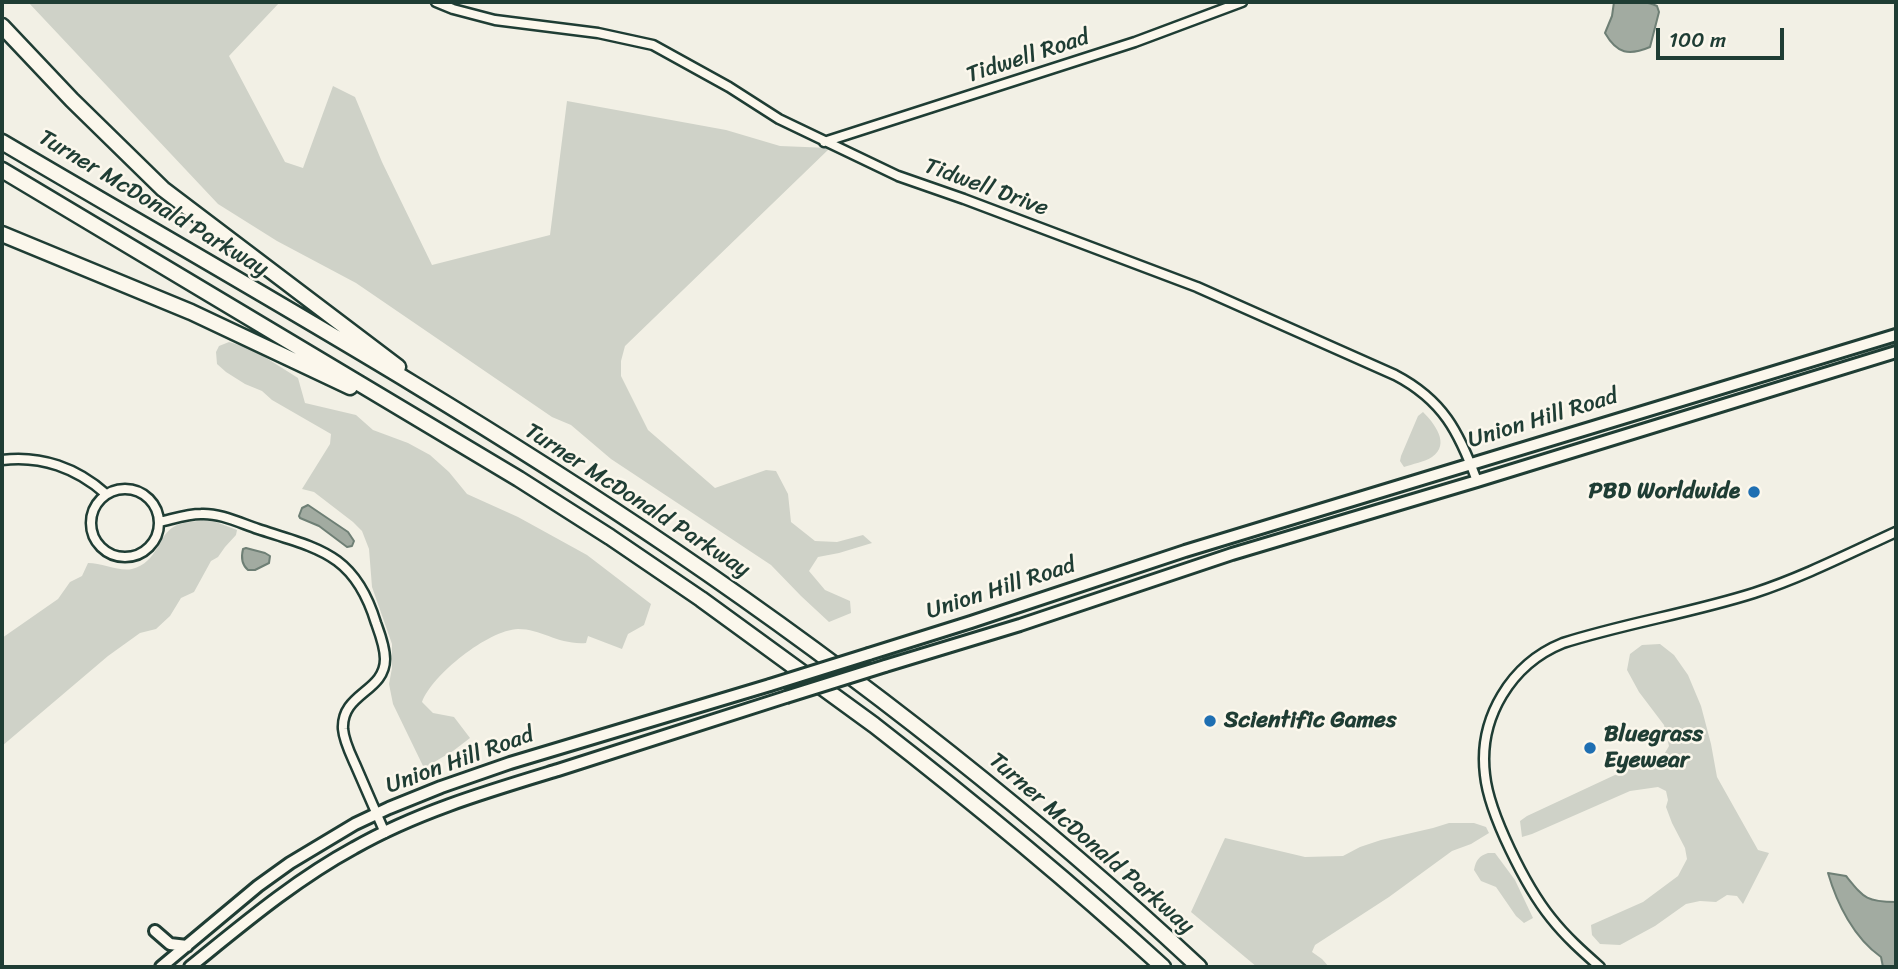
<!DOCTYPE html>
<style>
body{margin:0}
#map{position:relative;width:1898px;height:969px;overflow:hidden;background:#f2f0e5;font-family:Sriracha,sans-serif}
canvas{display:block}
.frame{position:absolute;inset:0;border:4px solid #1f3d34;pointer-events:none}
.scale{position:absolute;left:1656px;top:28px;width:128px;height:32px;box-sizing:border-box;border:4px solid #1f3d34;border-top:0;padding-left:9px;font-size:21px;line-height:24px;white-space:nowrap;color:#1f3d34;-webkit-text-stroke:5px #fbf7ec;paint-order:stroke}
</style>
<div id="map">
<canvas width="1898" height="969"></canvas>
<div class="frame"></div>
<div class="scale">100 m</div>
</div>
<script>
const c = document.querySelector('canvas').getContext('2d');
c.lineJoin = 'round';
function paint(path, color) {
  c.fillStyle = color;
  c.fill(path, 'evenodd');
}
function stroke(path, color, width, dash) {
  c.strokeStyle = color;
  c.lineWidth = width;
  c.lineCap = dash ? 'butt' : 'round';
  c.setLineDash(dash || []);
  c.stroke(path);
}
function drawText(font, color, halo, rows, align = 'center') {
  c.font = font + ' Sriracha,sans-serif';
  c.lineWidth = 5;
  c.setLineDash([]);
  c.textBaseline = 'middle';
  c.strokeStyle = halo;
  c.fillStyle = color;
  for (const [text, x, y, turn = 0] of rows) {
    c.save();
    c.translate(x, y);
    c.rotate((+turn || 0) * Math.PI / 180);
    c.textAlign = isNaN(turn) ? turn : align;
    if (halo) c.strokeText(text, 0, 0);
    c.fillText(text, 0, 0);
    c.restore();
  }
}
const green = new Path2D(`
 M 28,2 L 280,2 L 229,56 L 285,162 L 303,168 L 333,86 L 355,97 L 382,162 L 432,265 L 550,235 L 567,101 L 726,130 L 780,146 L 830,148 L 625,346 L 621,361 L 621,376 L 648,430 L 715,488 L 766,470 L 776,471 L 788,494 L 791,522 L 815,541 L 837,542 L 863,535 L 872,543 L 839,553 L 818,557 L 809,571 L 825,590 L 850,601 L 851,613 L 829,622 L 801,596 L 771,565 L 611,459 L 571,425 L 552,417 L 356,283 L 277,241 L 218,204 Z
 M 229,342 L 252,349 L 298,378 L 305,403 L 356,415 L 373,430 L 408,443 L 430,455 L 449,472 L 467,494 L 518,517 L 587,555 L 651,604 L 644,625 L 628,634 L 622,649 L 588,636 L 586,643 C 558,645 542,629 518,629 C 488,630 432,675 422,702 L 433,713 L 454,717 L 470,738 L 453,751 L 424,768 L 393,704 L 389,684 L 392,668 L 392,644 L 372,587 L 369,549 L 362,531 L 353,522 L 314,492 L 302,489 L 330,444 L 331,434 L 272,400 L 262,391 L 245,384 L 226,372 L 217,364 L 216,352 L 219,346 Z
 M 1423,412 C 1434,423 1451,444 1432,457 C 1425,462 1412,464 1404,467 L 1400,461 L 1401,456 L 1418,416 Z
 M 202,520 L 216,522 L 237,530 L 236,535 L 225,547 L 218,557 L 211,561 L 194,592 L 181,598 L 170,616 L 156,629 L 140,633 L 108,656 L 2,746 L 2,638 L 58,599 L 70,582 L 82,576 L 88,563 C 102,563 120,572 132,569 C 159,562 157,535 175,526 C 182,522 194,522 202,520 Z
 M 1660,644 L 1674,655 L 1688,675 L 1701,706 L 1711,744 L 1717,777 L 1758,850 L 1769,853 L 1743,904 L 1737,896 L 1727,895 L 1716,902 L 1700,901 L 1686,904 L 1655,926 L 1620,945 L 1600,944 L 1592,935 L 1591,925 L 1643,902 L 1678,876 L 1687,859 L 1685,848 L 1672,823 L 1666,807 L 1668,800 L 1666,791 L 1658,787 L 1630,791 L 1532,834 L 1522,837 L 1520,821 L 1527,816 L 1647,760 L 1662,758 L 1669,746 L 1664,725 L 1639,692 L 1627,670 L 1630,654 L 1642,645 Z
 M 1449,823 L 1474,823 L 1486,827 L 1489,833 L 1471,844 L 1452,851 L 1389,897 L 1315,945 L 1312,952 L 1322,959 L 1329,967 L 1257,967 L 1191,912 L 1225,838 L 1305,857 L 1343,856 L 1360,847 L 1381,840 L 1433,828 Z
 M 1488,853 L 1495,853 L 1515,880 L 1533,918 L 1524,923 L 1516,916 L 1496,887 L 1481,881 L 1474,870 C 1476,860 1479,856 1488,853 Z`);
const water = new Path2D(`
 M 1614,2 C 1628,2 1644,0 1657,6 L 1659,12 L 1650,47 C 1629,56 1617,54 1605,33 L 1612,16 Z
 M 308,505 L 348,532 L 354,541 L 352,546 L 347,547 L 319,526 L 300,518 L 299,516 L 302,508 Z
 M 246,548 L 265,553 L 270,556 L 269,563 L 255,570 L 248,570 C 242,565 241,557 243,549 Z
 M 1828,873 L 1846,876 C 1864,898 1866,902 1896,902 L 1896,967 L 1883,967 L 1881,957 C 1854,938 1837,904 1828,873 Z`);
const street = new Path2D(`
 M 436,2 L 453,9 L 495,20 L 598,33 L 653,45 L 729,87 L 779,119 L 898,176 L 964,199 L 1197,287 L 1395,375 C 1443,400 1459,432 1477,481
 M 824,142 L 1135,42 L 1242,2
 M 2,460 C 41,455 77,468 106,494
 M91 523a34 34 0 1 1 68 0a34 34 0 1 1-68 0Z
 M 159,522 C 173,519 187,514 201,514 C 220,513 240,523 258,529 C 320,549 355,554 376,623 C 380,634 385,647 385,659 C 385,692 341,693 343,729 C 344,741 350,753 355,764 C 365,787 375,810 385,833
 M 1600,967 C 1583,952 1566,937 1551,918 C 1526,887 1489,814 1485,775 C 1478,718 1511,664 1563,643 C 1626,623 1691,613 1754,593 C 1803,577 1850,553 1896,532`);
const secondary = new Path2D(`
 M 869,654 L 971,622 L 1185,551 L 1896,335
 M 885,666 L 1020,625 L 1232,554 L 1477,481 L 1896,352
 M 155,931 L 170,944 L 187,946
 M 161,967 L 258,886 L 290,863 L 355,824 L 389,808 L 441,787 L 510,763 L 770,685
 M 190,967 C 242,925 295,880 354,848 C 417,812 489,791 558,770 C 634,745 710,721 786,697`);
const highway = new Path2D(`
 M 2,26 L 72,100 L 163,189 L 398,367
 M 2,142 C 226,274 456,402 672,549 C 857,675 1035,814 1199,967
 M 2,170 L 519,479 L 610,537 L 701,599 L 874,725 C 973,802 1070,882 1163,967
 M 2,234 L 191,312 L 350,387`);
const secondaryBridge = new Path2D(`
 M 770,685 L 869,654
 M 786,697 L 885,666`);
const markers = [
 [1754,492,7,"#1f6fb2"],
 [1210,721,7,"#1f6fb2"],
 [1590,748,7,"#1f6fb2"]
];
const streetNames = [
 ["Tidwell Road",1028,57,-18],
 ["Tidwell Drive",986,188,20],
 ["Turner McDonald Parkway",153,204,31],
 ["Union Hill Road",1543,419,-17],
 ["Turner McDonald Parkway",637,501,33],
 ["Union Hill Road",1001,589,-18],
 ["Union Hill Road",460,761,-20],
 ["Turner McDonald Parkway",1091,844,41]
];
const poiNames = [
 ["PBD Worldwide",1740,492,"right"],
 ["Scientific Games",1224,721],
 ["Bluegrass",1604,735],
 ["Eyewear",1604,761]
];
paint(green, '#cfd2c8');
paint(water, '#a2aba1');
stroke(water, '#6e7f75', 2);
stroke(street, '#1f3d34', 13);
stroke(secondary, '#1f3d34', 16);
stroke(highway, '#1f3d34', 19);
stroke(street, '#fbf7ec', 8);
stroke(secondary, '#fbf7ec', 10);
stroke(highway, '#fbf7ec', 14);
stroke(secondaryBridge, '#1f3d34', 16, []);
stroke(secondaryBridge, '#fbf7ec', 10);
for (const [x, y, r, color] of markers) {
  const dot = new Path2D();
  dot.arc(x, y, r, 0, 2 * Math.PI);
  c.fillStyle = color;
  c.fill(dot);
  stroke(dot, '#fbf7ec', 2.5);
}
drawText('23px', '#1f3d34', '#fbf7ec', streetNames);
drawText('bold 23px', '#1f3d34', '#fbf7ec', poiNames, 'left');
</script>
